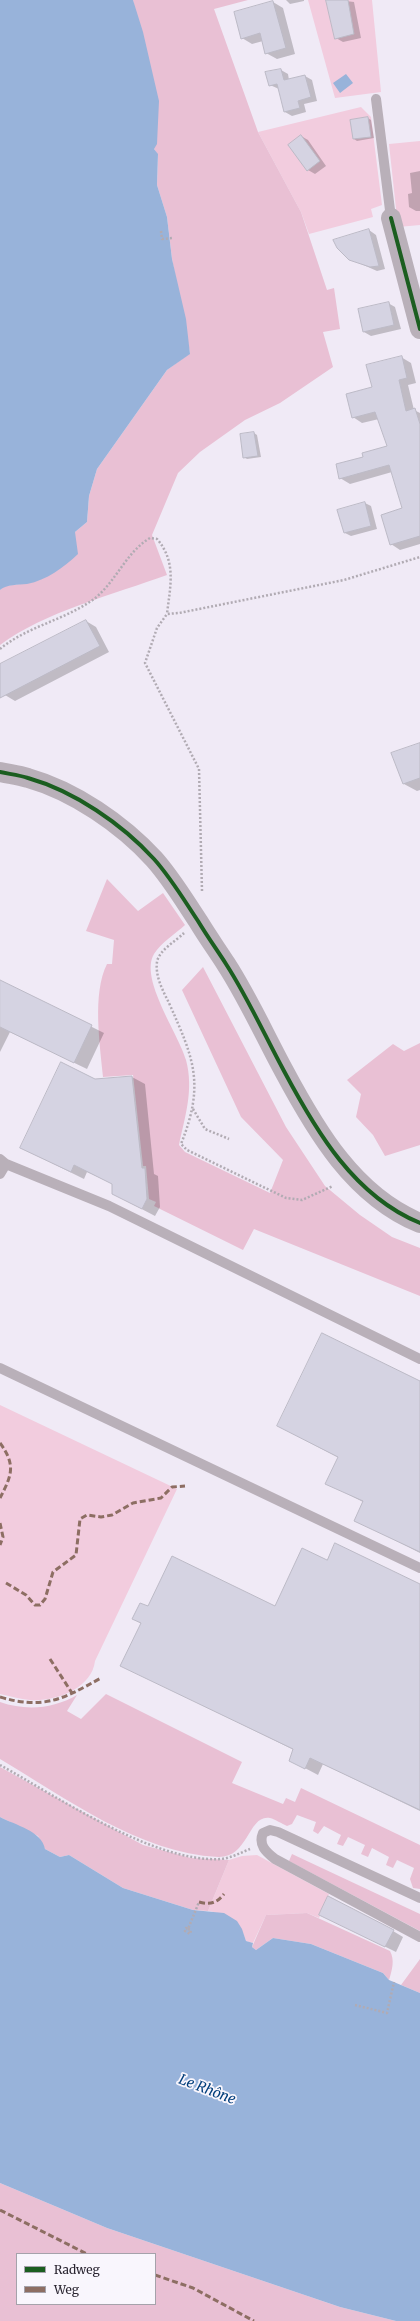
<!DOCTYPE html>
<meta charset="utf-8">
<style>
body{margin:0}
#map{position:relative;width:420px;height:2321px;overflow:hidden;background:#f0eaf6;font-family:Merriweather,serif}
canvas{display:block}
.legend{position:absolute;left:16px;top:2253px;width:140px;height:52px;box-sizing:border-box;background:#f9f6fd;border:1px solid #a5a2ab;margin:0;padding:5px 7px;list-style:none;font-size:12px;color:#28232f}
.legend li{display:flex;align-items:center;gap:8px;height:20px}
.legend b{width:20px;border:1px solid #a5a2ab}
</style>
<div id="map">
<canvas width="420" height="2321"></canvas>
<ul class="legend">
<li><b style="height:5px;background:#1b5e20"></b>Radweg</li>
<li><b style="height:5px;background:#8d6e63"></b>Weg</li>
</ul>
</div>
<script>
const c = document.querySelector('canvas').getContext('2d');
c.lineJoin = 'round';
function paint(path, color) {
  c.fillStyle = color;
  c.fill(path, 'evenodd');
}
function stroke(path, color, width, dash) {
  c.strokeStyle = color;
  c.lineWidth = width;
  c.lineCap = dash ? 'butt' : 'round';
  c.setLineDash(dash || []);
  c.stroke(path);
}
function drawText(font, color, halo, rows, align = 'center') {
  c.font = font + ' Merriweather,serif';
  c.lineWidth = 3.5;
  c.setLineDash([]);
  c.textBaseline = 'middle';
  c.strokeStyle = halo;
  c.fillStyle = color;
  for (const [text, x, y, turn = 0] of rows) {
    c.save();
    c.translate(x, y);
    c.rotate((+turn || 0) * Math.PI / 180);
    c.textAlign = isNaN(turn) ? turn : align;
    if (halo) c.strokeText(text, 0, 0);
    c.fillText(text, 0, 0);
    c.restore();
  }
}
const green = new Path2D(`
 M 308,0 L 372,0 L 381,92 L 335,98 Z
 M 361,107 L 371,117 L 382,205 L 371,209 L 373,217 L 309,234 L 301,212 L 258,132 Z
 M 420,141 L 420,225 L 398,227 L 389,144 Z
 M 0,1405 L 177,1489 L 95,1661 C 92,1688 56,1702 30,1700 C 20,1699 10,1696 0,1694 Z
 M 257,1855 L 329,1894 L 319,1918 L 307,1913 L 266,1915 L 253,1943 L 246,1941 C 240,1921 227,1914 208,1911 L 229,1860 L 242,1856 Z`);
const forest = new Path2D(`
 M 133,0 L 248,0 L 214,9 L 258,132 L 301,212 L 327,290 L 334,288 L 340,329 L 323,332 L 333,367 L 280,403 L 245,420 L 200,452 L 178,473 L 152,535 L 167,575 C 115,594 44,612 0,645 L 0,590 L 4,586 L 28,583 L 75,532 L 87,522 L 89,496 L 97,469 L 167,370 L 190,353 L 172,259 L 167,217 L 157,185 L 158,155 L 154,149 Z
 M 107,879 L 138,911 L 163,893 L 185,925 C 175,934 161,943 154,954 C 139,979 179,1034 186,1060 C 194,1090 185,1116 179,1145 L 185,1152 L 270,1193 L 283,1160 L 241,1117 L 182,990 L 203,967 L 286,1127 L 325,1186 L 360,1215 L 392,1237 L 420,1248 L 420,1296 L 254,1229 L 243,1250 L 154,1206 L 156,1202 L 149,1199 L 146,1166 L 143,1166 L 133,1075 L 103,1077 C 100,1044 92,994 107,964 L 112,964 L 114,940 L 86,931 Z
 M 420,1043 L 420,1145 L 385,1156 L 373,1135 L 356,1117 L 361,1094 L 347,1080 L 393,1044 L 404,1051 Z
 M 106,1694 L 242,1762 L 232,1783 L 283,1804 L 286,1798 L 295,1802 L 301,1788 L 420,1845 L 420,1889 L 413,1888 L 410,1879 L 414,1868 L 397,1860 L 393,1868 L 386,1865 L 389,1857 L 372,1848 L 368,1857 L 361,1854 L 365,1845 L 348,1837 L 343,1846 L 337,1844 L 341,1835 L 324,1826 L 318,1834 L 313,1831 L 316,1822 L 297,1815 L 292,1824 L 287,1826 C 282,1824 275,1819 270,1818 C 248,1814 249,1858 218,1857 C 139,1853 66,1798 0,1759 L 0,1702 C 26,1711 53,1709 77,1695 L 67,1711 L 81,1719 Z
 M 0,1767 L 143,1845 L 191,1858 L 229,1860 L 208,1911 L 193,1910 L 123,1888 L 69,1855 L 60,1857 L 45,1849 L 38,1836 L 0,1817 Z
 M 292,1854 L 420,1914 L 420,1931 L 289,1861 Z
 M 307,1913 L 390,1951 C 395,1960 392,1970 389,1980 L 383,1973 L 311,1944 L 273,1938 L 256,1950 L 252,1947 L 266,1915 Z
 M 420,1959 L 420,1993 L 401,1985 Z
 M 0,2183 L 107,2228 L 340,2307 L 396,2321 L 0,2321 ZM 17,2254 L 155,2254 L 155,2304 L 17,2304 Z`);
const water = new Path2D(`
 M 0,0 L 133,0 L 143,32 L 159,101 L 157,144 L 154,149 L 158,154 L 157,185 L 167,217 L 172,259 L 186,319 L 190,354 L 167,370 L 97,469 L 89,496 L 87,522 L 75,532 L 78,554 C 63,568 47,580 27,584 C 18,585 7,584 0,590 Z
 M 346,74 L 353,83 L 340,93 L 333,83 Z
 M 0,1817 C 15,1825 42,1831 45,1849 L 60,1857 L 69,1855 L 123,1888 L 193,1910 L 224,1913 L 237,1921 L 242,1929 L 246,1941 L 253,1943 L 252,1947 L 256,1950 L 273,1938 L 311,1944 L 383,1973 L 389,1980 L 420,1993 L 420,2321 L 396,2321 L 340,2307 L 107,2228 L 0,2183 Z`);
const shadow = new Path2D(`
 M 286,0 L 304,0 L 304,1 L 290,4 Z
 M 338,0 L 354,2 L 361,38 L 343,42 L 336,38 Z
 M 273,2 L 283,8 L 295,54 L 277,59 L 266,53 L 263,41 L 252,44 L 242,38 Z
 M 281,70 L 288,74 L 289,80 L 305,76 L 312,80 L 317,101 L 304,104 L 306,112 L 292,116 L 285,112 L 279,89 L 270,85 Z
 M 368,118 L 371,120 L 374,138 L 357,141 L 354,139 Z
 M 301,136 L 308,140 L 326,166 L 315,174 L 308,170 Z
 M 420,171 L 420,211 L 416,211 L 409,207 L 408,194 L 412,193 L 410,173 Z
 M 369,230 L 376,235 L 385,269 L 377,271 L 350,259 Z
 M 388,303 L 395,307 L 401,329 L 371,336 L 364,332 L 359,310 Z
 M 401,357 L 411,363 L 416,383 L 408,385 L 414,410 L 420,413 L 420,544 L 400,550 L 391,544 L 404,509 L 392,472 L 350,484 L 340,478 L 364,457 L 389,446 L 379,419 L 362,423 L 353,417 L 373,388 Z
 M 254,433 L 257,435 L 261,457 L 247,459 L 244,457 Z
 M 365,503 L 371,506 L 377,529 L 351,536 L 345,533 Z
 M 86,621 L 96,627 L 109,652 L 15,701 L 5,695 L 0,686 L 0,665 Z
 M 420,744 L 420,790 L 417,791 L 404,784 Z
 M 0,981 L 104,1033 L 87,1069 L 10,1032 L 0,1052 Z
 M 132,1077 L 145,1084 L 154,1174 L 158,1176 L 160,1207 L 155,1216 L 113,1194 L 113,1184 L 87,1172 L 84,1179 L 21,1148 L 95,1080 Z
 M 420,1382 L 420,1553 L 355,1520 L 363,1502 L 326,1483 L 339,1458 L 278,1426 Z
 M 327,1562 L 420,1585 L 420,1811 L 323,1764 L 318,1775 L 303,1767 L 294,1750 L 122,1666 L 142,1624 L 133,1619 L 148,1608 L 276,1607 Z
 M 321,1915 L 393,1931 L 403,1937 L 396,1952 Z`);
const building = new Path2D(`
 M 326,0 L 348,0 L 354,34 L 335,39 Z
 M 273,1 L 286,48 L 265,54 L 260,33 L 241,39 L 234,12 Z
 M 281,69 L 284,80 L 305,75 L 311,97 L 298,101 L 300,108 L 284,112 L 277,84 L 269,86 L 265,72 Z
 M 368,117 L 371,137 L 353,139 L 350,120 Z
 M 301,135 L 320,161 L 307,171 L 288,145 Z
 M 369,229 L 379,266 L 370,267 L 349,260 L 337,248 L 333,240 Z
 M 389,302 L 394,325 L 363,332 L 358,309 Z
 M 402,356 L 407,378 L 399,380 L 406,411 L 415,408 L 420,424 L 420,536 L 390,545 L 381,515 L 402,508 L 389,465 L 339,479 L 336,464 L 363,457 L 362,453 L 387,446 L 375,412 L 352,418 L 346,394 L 372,387 L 366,365 Z
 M 254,432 L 258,456 L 243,458 L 240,434 Z
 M 365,502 L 371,526 L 344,533 L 337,510 Z
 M 86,620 L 100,646 L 0,698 L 0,664 Z
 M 420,743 L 420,778 L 403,784 L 391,753 Z
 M 0,980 L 92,1025 L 74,1063 L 0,1027 Z
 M 61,1062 L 95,1079 L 132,1076 L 142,1168 L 145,1168 L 147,1199 L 142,1209 L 112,1194 L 112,1184 L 74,1165 L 71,1172 L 20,1148 Z
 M 322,1333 L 420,1381 L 420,1552 L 354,1521 L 363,1501 L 325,1484 L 338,1457 L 277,1426 Z
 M 335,1543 L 420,1584 L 420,1810 L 310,1758 L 305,1769 L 289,1761 L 293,1749 L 120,1666 L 141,1623 L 132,1619 L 140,1603 L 148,1606 L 172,1556 L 275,1606 L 302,1548 L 327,1560 Z
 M 328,1896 L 394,1930 L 385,1947 L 319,1915 Z`);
const path = new Path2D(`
 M 161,231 L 162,239 L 173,238
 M 0,649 C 28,626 65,620 94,599 C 116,582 126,552 150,538 L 157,539 C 177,562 170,587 167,614
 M 202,891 L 199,769 L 145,663 L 157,628 L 167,614 L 179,613 L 344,580 L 420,557
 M 184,933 C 176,941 159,950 157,962 C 155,976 163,991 169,1003 C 194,1059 205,1084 181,1144 L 187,1150 L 286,1198 L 302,1200 L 333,1186
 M 193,1109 L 205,1129 L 229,1139
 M 0,1765 C 58,1797 154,1863 221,1859 C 231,1858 240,1853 250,1849
 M 188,1929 L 191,1930 L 190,1934 L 185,1931 L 186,1928 L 188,1929 L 199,1902
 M 355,2005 L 387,2013 L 394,1982`);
const service = new Path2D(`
 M 376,99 L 391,218
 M 0,1159 L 6,1164 L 109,1206 L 420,1359
 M 0,1174 L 6,1164
 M 0,1368 L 420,1568
 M 420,1898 L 278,1832 L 270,1830 L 263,1833 C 258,1845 266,1852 275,1859 L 420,1937`);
const minor = new Path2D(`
 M 391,218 L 420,329
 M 0,772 C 9,774 19,775 28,778 C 74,791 122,824 154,859 C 171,878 184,900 198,921 C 207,936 217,950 226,964 C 248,998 265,1036 284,1071 C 316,1131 354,1196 420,1223`);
const quiet = new Path2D(`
 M 0,1443 C 16,1465 12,1475 0,1498
 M 0,1523 L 3,1537 L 0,1545
 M 6,1583 L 26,1595 L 35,1605 L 40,1605 L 45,1599 L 53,1572 L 76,1555 L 80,1519 L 87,1515 L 101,1517 L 112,1515 L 133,1503 L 161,1498 L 172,1487 L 185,1486
 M 50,1659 L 72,1693
 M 0,1697 C 44,1710 63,1699 101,1678
 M 199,1902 C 210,1905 217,1903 224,1894
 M 0,2210 L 87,2254
 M 155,2275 L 193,2288 L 254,2321`);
const cycleway = new Path2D(`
 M 391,218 L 420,329
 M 0,772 C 9,774 19,775 28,778 C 74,791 122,824 154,859 C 171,878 184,900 198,921 C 207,936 217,950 226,964 C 248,998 265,1036 284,1071 C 316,1131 354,1196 420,1223`);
const waterNames = [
 ["Le Rhône",207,2090,21]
];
paint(green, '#f2ccde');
paint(forest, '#e9c0d4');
paint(water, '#98b3da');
paint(shadow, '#0003');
paint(building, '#d5d3e2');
stroke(building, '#bcbac6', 1);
stroke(path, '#b1abb3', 2.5, [2, 2]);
stroke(service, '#b9b0b9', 10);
stroke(minor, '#b9b0b9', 20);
stroke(quiet, '#8d6e63', 3, [6, 3]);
stroke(cycleway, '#1b5e20', 4);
drawText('italic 14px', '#003d7a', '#f9f6fd', waterNames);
</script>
